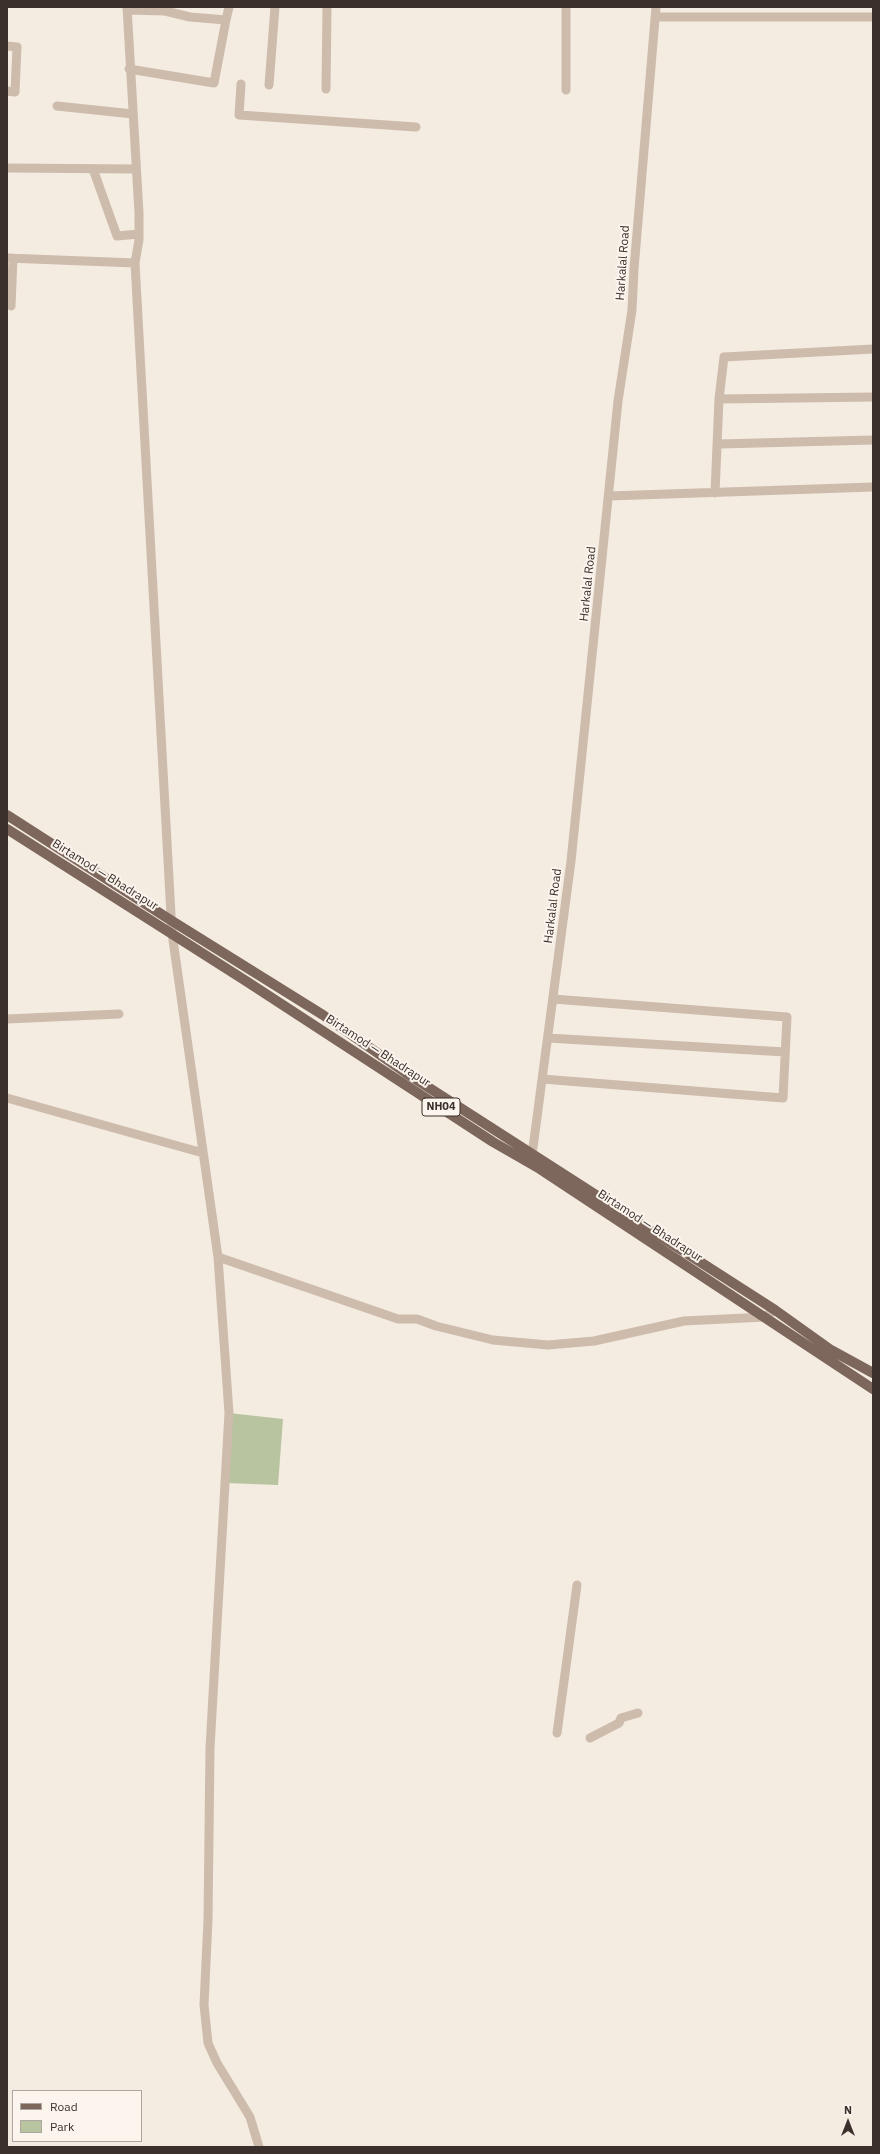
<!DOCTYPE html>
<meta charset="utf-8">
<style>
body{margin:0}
#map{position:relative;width:880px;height:2154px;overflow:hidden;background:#f4ebe1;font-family:"IBM Plex Sans",sans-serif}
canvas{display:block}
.frame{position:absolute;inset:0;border:8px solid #3b302b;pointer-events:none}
.legend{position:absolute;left:12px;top:2090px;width:130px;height:52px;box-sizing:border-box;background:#fbf5ee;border:1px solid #aea6a0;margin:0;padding:5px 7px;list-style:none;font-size:12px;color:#3b302b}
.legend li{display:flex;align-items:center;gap:8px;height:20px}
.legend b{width:20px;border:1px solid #aea6a0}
.north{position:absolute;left:828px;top:2102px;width:40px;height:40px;-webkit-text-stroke:3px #fbf5ee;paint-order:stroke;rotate:0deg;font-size:11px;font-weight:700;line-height:16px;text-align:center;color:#3b302b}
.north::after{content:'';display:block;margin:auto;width:14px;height:18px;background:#3b302b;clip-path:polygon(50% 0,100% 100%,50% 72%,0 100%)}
</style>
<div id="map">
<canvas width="880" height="2154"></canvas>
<div class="frame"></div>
<ul class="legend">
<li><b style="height:5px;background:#7d675c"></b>Road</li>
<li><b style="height:11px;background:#b8c4a0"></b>Park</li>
</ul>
<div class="north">N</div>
</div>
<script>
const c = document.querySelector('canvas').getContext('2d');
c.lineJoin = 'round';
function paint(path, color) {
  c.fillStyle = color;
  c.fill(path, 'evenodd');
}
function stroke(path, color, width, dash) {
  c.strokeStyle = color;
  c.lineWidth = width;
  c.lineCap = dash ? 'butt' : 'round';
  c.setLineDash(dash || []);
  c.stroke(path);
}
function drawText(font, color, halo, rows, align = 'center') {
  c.font = font + ' "IBM Plex Sans",sans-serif';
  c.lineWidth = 4;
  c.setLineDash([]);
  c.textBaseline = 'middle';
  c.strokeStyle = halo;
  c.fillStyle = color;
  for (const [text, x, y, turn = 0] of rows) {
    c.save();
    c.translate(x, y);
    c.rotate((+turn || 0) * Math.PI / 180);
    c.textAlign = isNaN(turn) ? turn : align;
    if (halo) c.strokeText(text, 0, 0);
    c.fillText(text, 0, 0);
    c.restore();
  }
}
const green = new Path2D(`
 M 229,1413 L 283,1419 L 278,1485 L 226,1483 Z`);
const minor = new Path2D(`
 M 127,7 L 139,213 L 139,240 L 135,263 L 172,933 L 218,1257 L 229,1413 L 210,1748 L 208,1920 L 204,2005 L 208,2043 L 217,2063 L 250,2117 L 259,2147
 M 127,10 L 165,11 L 190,17 L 226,20 L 214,83 L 129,69
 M 655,17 L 873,17
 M 226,20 L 229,7
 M 7,46 L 17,47 L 15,92 L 7,91
 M 241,84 L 239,115 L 416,127
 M 269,85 L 275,7
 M 326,89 L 327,7
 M 566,90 L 566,7
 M 57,106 L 133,114
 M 7,168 L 136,169
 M 93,169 L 117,236 L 139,234
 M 7,258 L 135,263
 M 11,306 L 13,258
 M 719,399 L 873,397
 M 719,444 L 873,440
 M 715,493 L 719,399 L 724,357 L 873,349
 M 609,496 L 873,487
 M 7,1019 L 119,1014
 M 548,1038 L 785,1052
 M 542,1079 L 783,1098 L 787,1017 L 553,999
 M 7,1098 L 203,1153
 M 529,1158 L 532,1155 L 571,861 L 618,401 L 632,310 L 634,269 L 656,7
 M 218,1257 L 398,1319 L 417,1319 L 436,1326 L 493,1340 L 548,1345 L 594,1341 L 684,1321 L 765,1317 L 775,1310
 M 557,1733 L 577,1585
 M 590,1738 L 619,1723 L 621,1718 L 638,1713`);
const primary = new Path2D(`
 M 7,815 L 172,921 L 323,1015 L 406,1073 L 775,1310 L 831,1350 L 873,1373
 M 7,829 L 246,981 L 493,1142 L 540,1169 L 873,1389`);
const shields = [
 [441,1107,38]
];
const shieldNames = [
 ["NH04",441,1107]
];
const streetNames = [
 ["Harkalal Road",623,263,-86],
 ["Harkalal Road",588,584,-84],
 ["Birtamod — Bhadrapur",105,875,32],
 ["Harkalal Road",553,906,-83],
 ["Birtamod — Bhadrapur",378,1051,33],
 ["Birtamod — Bhadrapur",650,1226,33]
];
paint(green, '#b8c4a0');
stroke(minor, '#cdbbac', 9);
stroke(primary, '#7d675c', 10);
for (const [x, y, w] of shields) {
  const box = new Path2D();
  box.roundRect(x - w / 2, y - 9, w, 18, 3);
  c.fillStyle = '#fbf5ee';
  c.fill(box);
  stroke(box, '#3b302b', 1);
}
drawText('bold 11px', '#3b302b', null, shieldNames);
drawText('12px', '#3b302b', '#fbf5ee', streetNames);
</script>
